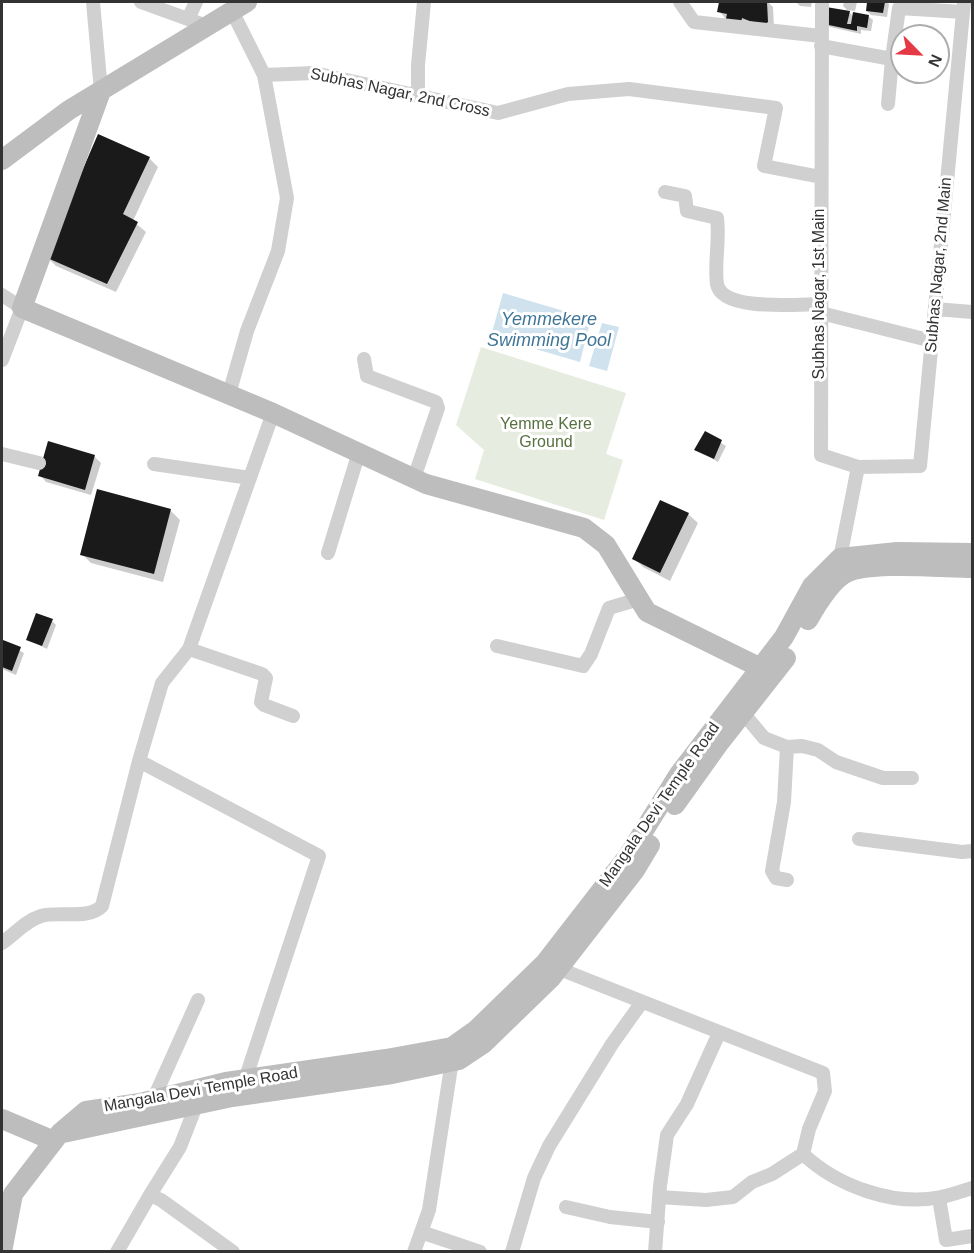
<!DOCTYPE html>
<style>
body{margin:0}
#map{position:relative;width:974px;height:1253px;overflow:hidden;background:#fff;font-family:Arial,sans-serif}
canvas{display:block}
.frame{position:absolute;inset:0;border:3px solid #333;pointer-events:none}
.north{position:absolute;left:890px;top:24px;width:60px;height:60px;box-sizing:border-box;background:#fff;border:2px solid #adadad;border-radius:50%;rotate:114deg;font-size:16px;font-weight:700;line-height:24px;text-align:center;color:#333}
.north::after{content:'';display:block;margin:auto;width:21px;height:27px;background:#e63946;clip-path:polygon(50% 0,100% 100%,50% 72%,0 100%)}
</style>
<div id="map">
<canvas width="974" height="1253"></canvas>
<div class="frame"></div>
<div class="north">N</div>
</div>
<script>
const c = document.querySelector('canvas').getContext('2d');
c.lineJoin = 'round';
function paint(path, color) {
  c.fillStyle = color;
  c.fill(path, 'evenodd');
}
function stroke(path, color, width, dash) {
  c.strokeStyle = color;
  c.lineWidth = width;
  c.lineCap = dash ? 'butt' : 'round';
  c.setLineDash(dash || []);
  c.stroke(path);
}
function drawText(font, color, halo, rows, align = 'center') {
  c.font = font + ' Arial,sans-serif';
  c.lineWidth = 6;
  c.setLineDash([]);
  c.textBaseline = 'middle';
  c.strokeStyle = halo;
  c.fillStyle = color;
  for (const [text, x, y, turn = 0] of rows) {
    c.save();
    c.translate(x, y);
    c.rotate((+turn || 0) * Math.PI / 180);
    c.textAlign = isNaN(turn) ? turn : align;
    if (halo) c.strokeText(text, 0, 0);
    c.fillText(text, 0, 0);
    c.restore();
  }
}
const green = new Path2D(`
 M 481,347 L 626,393 L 606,454 L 623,460 L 604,520 L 475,479 L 484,450 L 456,425 Z`);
const water = new Path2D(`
 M 503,293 L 591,319 L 580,362 L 491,336 Z
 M 602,323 L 619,327 L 607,371 L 589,366 Z`);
const shadow = new Path2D(`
 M 721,2 L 768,2 L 773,7 L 774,28 L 725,18 L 719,11 Z
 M 796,2 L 812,2 L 811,7 L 800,6 Z
 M 844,2 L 857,2 L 855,11 L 847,10 L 843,6 Z
 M 868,2 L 886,2 L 889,4 L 887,17 L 871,15 L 867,11 Z
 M 849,12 L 854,17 L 868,16 L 873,20 L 871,31 L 861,30 L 861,34 L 830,27 L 825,23 Z
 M 149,158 L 158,167 L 133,221 L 146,232 L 116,292 L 56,266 L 47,257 Z
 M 705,433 L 726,446 L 718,462 L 696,449 Z
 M 94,456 L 101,463 L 91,495 L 46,482 L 40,475 Z
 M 98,491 L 171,511 L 180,520 L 163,582 L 91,563 L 82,554 Z
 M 660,502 L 688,514 L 698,523 L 670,581 L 643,567 L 634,558 Z
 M 52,621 L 56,625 L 47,649 L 27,639 Z
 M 4,642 L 24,653 L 16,675 L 2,669 Z`);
const building = new Path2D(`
 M 719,2 L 767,2 L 768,22 L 762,26 L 742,18 L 741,23 L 725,23 L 727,14 L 717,12 Z
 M 867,2 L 885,2 L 883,13 L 866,11 Z
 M 826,7 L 850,11 L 847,24 L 851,24 L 853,12 L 869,15 L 867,28 L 857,26 L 857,31 L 824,24 Z
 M 98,134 L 150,157 L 123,214 L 138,222 L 107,284 L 45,257 Z
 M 705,431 L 722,440 L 714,459 L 694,450 Z
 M 48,441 L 95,455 L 85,490 L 38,476 Z
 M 97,489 L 171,509 L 154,574 L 80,555 Z
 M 660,500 L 689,513 L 660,573 L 632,559 Z
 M 36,613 L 53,619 L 42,646 L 26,640 Z
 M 3,640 L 21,647 L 12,671 L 2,667 Z`);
const street = new Path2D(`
 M 93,2 L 101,91
 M 141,2 L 207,26
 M 680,2 L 694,22 L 821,36
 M 822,2 L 821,455 L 858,467 L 840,558 L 843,564
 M 232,11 L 264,75 L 314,73 L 498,113 L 568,94 L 629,89 L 776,108 L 764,166 L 821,177
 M 188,19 L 196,2
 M 821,46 L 892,59 L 899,8 L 963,12
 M 418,96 L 418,65 L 424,2
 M 888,104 L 892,59
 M 665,192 L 685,196 L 687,211 L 717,218 C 720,240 714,263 717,284 C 722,312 798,304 821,304
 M 2,295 L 22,308 L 2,360
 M 935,309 L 972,312
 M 821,313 L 932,341
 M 364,359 L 367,376 L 436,402 L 438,408 L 414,478
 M 229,394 L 247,331 L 278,251 L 287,198 L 264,75
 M 2,454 L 39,463
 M 154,464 L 250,478
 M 858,467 L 920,466 L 964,2
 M 328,553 L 359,452
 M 497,646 L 583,666 L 591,654 L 609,608 L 639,599
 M 189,649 L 262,674 L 266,678 L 261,702 L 264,705 L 293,716
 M 744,714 L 764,738 L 787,747 L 802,746 L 818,750 L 836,762 L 883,778 L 912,778
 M 787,747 L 784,802 L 772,871 L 776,878 L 787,880
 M 139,761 L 319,856 L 245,1080
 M 859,839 L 962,852 L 972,851
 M 2,943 C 15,934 25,921 41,916 C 59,911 89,920 102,906 L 139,761 L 162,683 L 189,649 L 273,413
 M 552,966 L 823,1073 L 825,1091 L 809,1129 L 803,1154 C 837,1186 894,1207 941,1197 C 952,1195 962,1191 972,1188
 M 153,1100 L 198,1000
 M 150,1195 L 180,1147 L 199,1098
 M 659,1197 L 706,1200 L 733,1197 L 752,1182 L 772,1174 L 803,1154
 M 939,1198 L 946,1240 L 972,1236
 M 566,1207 L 610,1217 L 658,1222
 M 421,1232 L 480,1252
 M 117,1252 L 150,1195 L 161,1200 L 233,1252
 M 414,1252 L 429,1210 L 453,1054
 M 512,1252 L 534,1178 L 549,1146 L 612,1044 L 642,1002
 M 655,1252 L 660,1186 L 667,1135 L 687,1104 L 719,1033`);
const secondary = new Path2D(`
 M 101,91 L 22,308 L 273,413 L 426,484 L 584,528 L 606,545 L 647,612 L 771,673
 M 2,160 L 69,110 L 247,2
 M 808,620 C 816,606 832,580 846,573 C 870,561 944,568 972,568
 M 675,805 L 720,742 L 786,658
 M 2,1119 L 54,1141
 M 63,1133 L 232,1097 L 392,1074 L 459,1060 L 483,1044 L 551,978 L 635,870 L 650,845
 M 2,1252 L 13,1194 L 60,1133 L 86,1111 L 140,1103 L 226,1082 L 386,1059 L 452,1047 L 476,1030 L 545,963 L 628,856 L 679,774 L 784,637 L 812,586 L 840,558 L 897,552 L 972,553`);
const streetNames = [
 ["Subhas Nagar, 2nd Cross",400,93,12],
 ["Subhas Nagar, 2nd Main",939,265,-85],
 ["Subhas Nagar, 1st Main",820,294,-90],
 ["Mangala Devi Temple Road",660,805,-55],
 ["Mangala Devi Temple Road",201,1090,-10]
];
const parkNames = [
 ["Yemme Kere",546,425],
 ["Ground",546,443]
];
const waterNames = [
 ["Yemmekere",549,320],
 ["Swimming Pool",549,341]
];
paint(green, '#e6ecdf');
paint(water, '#cfe2ee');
paint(shadow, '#0003');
paint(building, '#1a1a1a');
stroke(street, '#d0d0d0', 14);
stroke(secondary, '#bdbdbd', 20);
drawText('16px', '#333', '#fff', streetNames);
drawText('16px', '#56703f', '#fff', parkNames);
drawText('italic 18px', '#3f7597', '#fff', waterNames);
</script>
